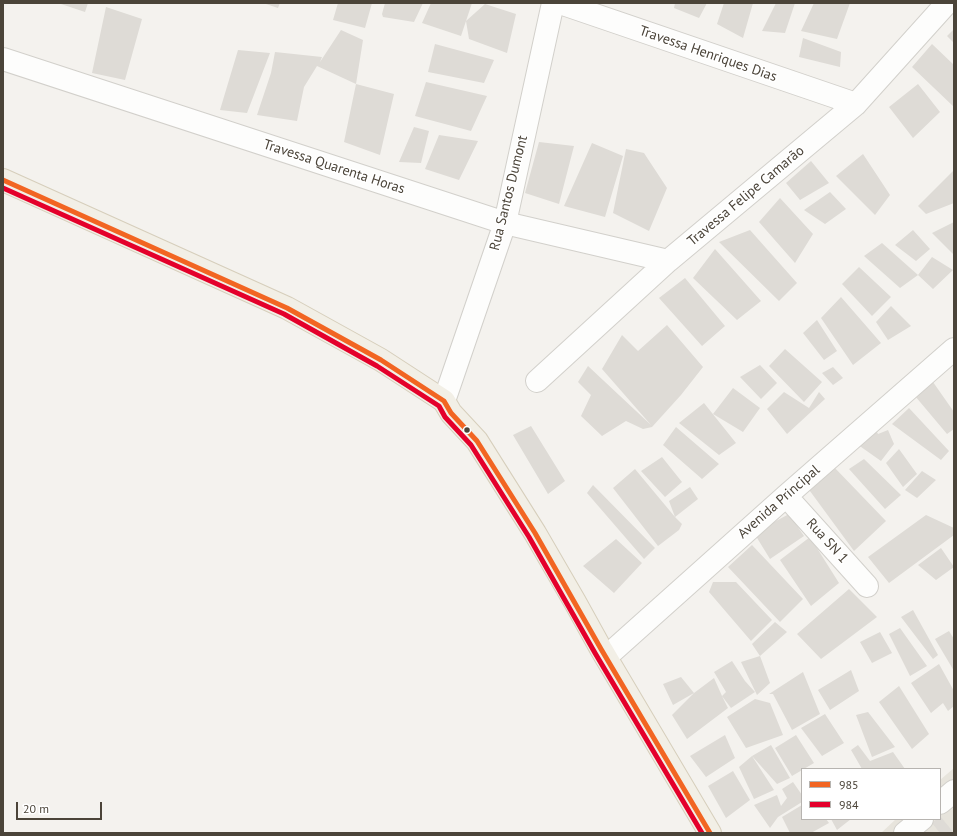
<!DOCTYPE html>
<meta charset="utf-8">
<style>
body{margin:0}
#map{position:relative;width:957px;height:836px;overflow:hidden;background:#f4f2ee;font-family:"PT Sans",sans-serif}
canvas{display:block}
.frame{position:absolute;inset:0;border:4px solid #4b4439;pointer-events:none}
.legend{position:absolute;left:801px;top:768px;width:140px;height:52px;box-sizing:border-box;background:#fff;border:1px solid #b7b4b0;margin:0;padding:5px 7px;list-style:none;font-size:12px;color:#4b4439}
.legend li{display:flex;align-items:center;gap:8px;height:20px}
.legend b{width:20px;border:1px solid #b7b4b0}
.scale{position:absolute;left:16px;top:802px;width:86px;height:18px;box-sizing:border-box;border:2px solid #4b4439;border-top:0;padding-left:5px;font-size:12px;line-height:14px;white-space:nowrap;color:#4b4439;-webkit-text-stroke:3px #fff;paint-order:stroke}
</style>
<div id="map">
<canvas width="957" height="836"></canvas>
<div class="frame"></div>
<ul class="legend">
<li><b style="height:5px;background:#f26522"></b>985</li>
<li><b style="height:5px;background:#e4002b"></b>984</li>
</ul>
<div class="scale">20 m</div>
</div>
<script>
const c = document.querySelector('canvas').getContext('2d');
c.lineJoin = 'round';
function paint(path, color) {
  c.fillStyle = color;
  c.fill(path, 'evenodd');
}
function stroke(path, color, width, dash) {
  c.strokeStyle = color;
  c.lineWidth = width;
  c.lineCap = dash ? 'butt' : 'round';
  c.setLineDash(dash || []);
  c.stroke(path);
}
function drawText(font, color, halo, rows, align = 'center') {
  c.font = font + ' "PT Sans",sans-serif';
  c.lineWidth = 3;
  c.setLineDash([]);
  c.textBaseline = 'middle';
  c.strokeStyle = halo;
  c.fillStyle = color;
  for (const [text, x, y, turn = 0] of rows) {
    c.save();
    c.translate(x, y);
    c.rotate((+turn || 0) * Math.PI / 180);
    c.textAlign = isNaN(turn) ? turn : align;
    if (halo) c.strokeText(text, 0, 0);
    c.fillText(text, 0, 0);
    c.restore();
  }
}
const residential = new Path2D(`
 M 954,768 L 954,833 L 881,833 L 896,819 L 940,819 L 940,780 Z`);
const building = new Path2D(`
 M 58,3 L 88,3 L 85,12 Z
 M 263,3 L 280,3 L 278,8 Z
 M 338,3 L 372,3 L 365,28 L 333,20 Z
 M 385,3 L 423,3 L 414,22 L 383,17 L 382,14 Z
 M 431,3 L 472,3 L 461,36 L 422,23 Z
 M 675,3 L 707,3 L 699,18 L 674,8 Z
 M 724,3 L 753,3 L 743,38 L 717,24 Z
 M 776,3 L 795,3 L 785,33 L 762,31 Z
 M 814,3 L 850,3 L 837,39 L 801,31 Z
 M 485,4 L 516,14 L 507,53 L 469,39 L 466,21 Z
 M 106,7 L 142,19 L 125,80 L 92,73 Z
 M 954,29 L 954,43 L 947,36 Z
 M 341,30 L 363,40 L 356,84 L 317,66 L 304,87 L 297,121 L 257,115 L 271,73 L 275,52 L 322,57 L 320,62 Z
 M 803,38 L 841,52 L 840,67 L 799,57 Z
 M 435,44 L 494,60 L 484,83 L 428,72 Z
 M 932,44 L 954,65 L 954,107 L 912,67 Z
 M 238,50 L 270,53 L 247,113 L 220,110 Z
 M 426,82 L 487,96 L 471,131 L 415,116 Z
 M 356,84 L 394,94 L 380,155 L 344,142 Z
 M 918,84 L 940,112 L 913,138 L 889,107 Z
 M 414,127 L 429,131 L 421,163 L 399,162 Z
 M 439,135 L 478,141 L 459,180 L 425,169 Z
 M 539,142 L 574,146 L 559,204 L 525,193 Z
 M 592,143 L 623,156 L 605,217 L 564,206 Z
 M 626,149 L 644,153 L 667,188 L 649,231 L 613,213 Z
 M 863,154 L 890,195 L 875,215 L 836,176 Z
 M 811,161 L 829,183 L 800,200 L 786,183 Z
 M 954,170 L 954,203 L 926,214 L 918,206 Z
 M 830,192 L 846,209 L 825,224 L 804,210 Z
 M 780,198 L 813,234 L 795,263 L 759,222 Z
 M 954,222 L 954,255 L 932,233 Z
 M 750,230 L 797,283 L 779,301 L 719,242 Z
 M 913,230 L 930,249 L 916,261 L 895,245 Z
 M 882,243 L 918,275 L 900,288 L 864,256 Z
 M 715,249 L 761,301 L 737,320 L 693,278 Z
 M 932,257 L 953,270 L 933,289 L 918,275 Z
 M 859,267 L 891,297 L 872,316 L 842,284 Z
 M 685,278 L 725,326 L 702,346 L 659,298 Z
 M 841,297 L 881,343 L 853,365 L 821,318 Z
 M 891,306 L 911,326 L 888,340 L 876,322 Z
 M 817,320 L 837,351 L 824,360 L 803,333 Z
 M 667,325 L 703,367 L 681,395 L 652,427 L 643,429 L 626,421 L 602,436 L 581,416 L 591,395 L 578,382 L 588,366 L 651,425 L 602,369 L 622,335 L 638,351 Z
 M 785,349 L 822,382 L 804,402 L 769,366 Z
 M 760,365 L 777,383 L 761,399 L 740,377 Z
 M 833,367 L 843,378 L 833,385 L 822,373 Z
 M 933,382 L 954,412 L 954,429 L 947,434 L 915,396 Z
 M 733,388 L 760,408 L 743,432 L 713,414 Z
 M 784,392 L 809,408 L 819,392 L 825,399 L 787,434 L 767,409 Z
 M 704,403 L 736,443 L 719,455 L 679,423 Z
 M 909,408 L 949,451 L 941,460 L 892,424 Z
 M 873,424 L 878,434 L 888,430 L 894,444 L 881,461 L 854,442 Z
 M 531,426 L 565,481 L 548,494 L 513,435 Z
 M 676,427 L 719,464 L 702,479 L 663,445 Z
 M 899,449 L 917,474 L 903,487 L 886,463 Z
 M 662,457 L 682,482 L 665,497 L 641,471 Z
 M 864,459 L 901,495 L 885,509 L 849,469 Z
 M 833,466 L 886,521 L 854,551 L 807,487 Z
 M 635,469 L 675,517 L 669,501 L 690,487 L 698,499 L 675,517 L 682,524 L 679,530 L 658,546 L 613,488 Z
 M 922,471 L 936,480 L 917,498 L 905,490 Z
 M 593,485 L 655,548 L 644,559 L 587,493 Z
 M 789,514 L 804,536 L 770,559 L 754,533 Z
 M 926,515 L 954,528 L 954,535 L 889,583 L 868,557 Z
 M 810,537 L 839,583 L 811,606 L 780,560 Z
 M 616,539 L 642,563 L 614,593 L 583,566 Z
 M 752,545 L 803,599 L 780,622 L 728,567 Z
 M 941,548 L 954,567 L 936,580 L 918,565 Z
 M 713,582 L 736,582 L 772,620 L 751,641 L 709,592 Z
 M 849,589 L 877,617 L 821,659 L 797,634 Z
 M 913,610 L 938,655 L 933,659 L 901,617 Z
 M 775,622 L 787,632 L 760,656 L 752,644 Z
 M 900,628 L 927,666 L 910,676 L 889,634 Z
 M 949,631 L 954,639 L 954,671 L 935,639 Z
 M 880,632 L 892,653 L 872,663 L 860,642 Z
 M 760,656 L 770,683 L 757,695 L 741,662 Z
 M 732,661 L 745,681 L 755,692 L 731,708 L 722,696 L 728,708 L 687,739 L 672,715 L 694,693 L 673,705 L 663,684 L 681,677 L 694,693 L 714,678 L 722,696 L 726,692 L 714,672 Z
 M 939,664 L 954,691 L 954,706 L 948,711 L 943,703 L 931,713 L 911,683 Z
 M 851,670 L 859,691 L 830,710 L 818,690 Z
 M 803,672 L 820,714 L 792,730 L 773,694 L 769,694 Z
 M 899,686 L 929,734 L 912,749 L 879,702 Z
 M 755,699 L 770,703 L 783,735 L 746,748 L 727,717 Z
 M 868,712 L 895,747 L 872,757 L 856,715 Z
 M 825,714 L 844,743 L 822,756 L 801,728 Z
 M 725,735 L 735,758 L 706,777 L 690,756 Z
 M 796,735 L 814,763 L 792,776 L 775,748 Z
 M 771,745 L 790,778 L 777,784 L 752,756 Z
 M 858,745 L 870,761 L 893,752 L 905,769 L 862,769 L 851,750 Z
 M 752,756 L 774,790 L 754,799 L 739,767 Z
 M 733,771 L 750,800 L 726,818 L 708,786 Z
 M 793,782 L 802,795 L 802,802 L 778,817 L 770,828 L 754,805 L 777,795 L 781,806 L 787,798 L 782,789 Z
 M 802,805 L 802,819 L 826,819 L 829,823 L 811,833 L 790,833 L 782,817 Z
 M 940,816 L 954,833 L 940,833 L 932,823 L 937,819 L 940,819 Z
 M 831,819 L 851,819 L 837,830 Z`);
const minor = new Path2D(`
 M 560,3 L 856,104
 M 3,59 L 505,223 L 668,261
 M 537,381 L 668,261 L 856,104 L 947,3
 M 444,401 L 505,223 L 553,3
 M 786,496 L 867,586
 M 606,657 L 786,496 L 954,349
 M 940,803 L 954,791
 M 905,833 L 922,819`);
const major = new Path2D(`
 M 3,180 L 287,308 L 381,360 L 444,401 L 451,413 L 477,441 L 535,533 L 575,602 L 601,649 L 710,833`);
const bus1 = new Path2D(`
 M 3,180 L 287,308 L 381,360 L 444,401 L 451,413 L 477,441 L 535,533 L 601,649 L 710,833`);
const bus2 = new Path2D(`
 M 3,188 L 284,314 L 377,366 L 439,406 L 445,417 L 471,445 L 529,537 L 595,653 L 702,833`);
const markers = [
 [467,430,3.5,"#4b4439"]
];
const streetNames = [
 ["Travessa Henriques Dias",708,54,19],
 ["Travessa Quarenta Horas",334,167,18],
 ["Rua Santos Dumont",509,193,-76],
 ["Travessa Felipe Camarão",746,196,-40],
 ["Avenida Principal",779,502,-41],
 ["Rua SN 1",827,541,48]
];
paint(residential, '#e7e4dc');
paint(building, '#dedbd6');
stroke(minor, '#d2d0cb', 24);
stroke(major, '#d6cebb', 24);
stroke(minor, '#fdfdfc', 22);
stroke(major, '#f2efe6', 22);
stroke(bus1, '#f26522', 5);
stroke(bus2, '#e4002b', 5);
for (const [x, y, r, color] of markers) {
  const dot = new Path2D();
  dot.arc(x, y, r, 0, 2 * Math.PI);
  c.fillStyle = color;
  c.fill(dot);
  stroke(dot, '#fff', 1.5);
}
drawText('14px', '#4b4439', '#fff', streetNames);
</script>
